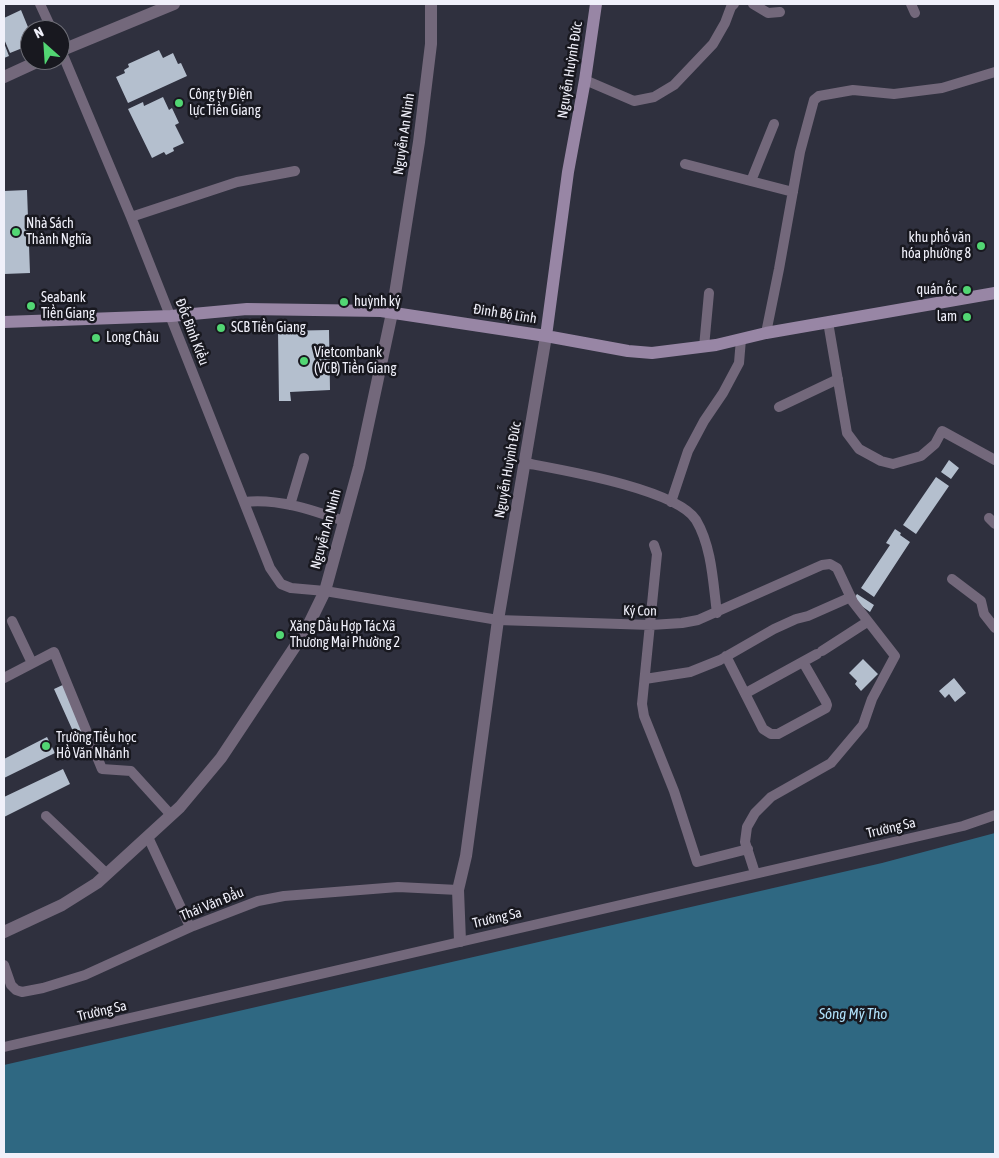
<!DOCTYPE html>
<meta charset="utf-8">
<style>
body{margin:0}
#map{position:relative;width:999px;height:1158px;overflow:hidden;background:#2f303e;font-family:"Asap Condensed",sans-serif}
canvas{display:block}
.frame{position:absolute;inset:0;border:5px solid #f0f0fa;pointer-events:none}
.north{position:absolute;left:20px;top:20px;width:50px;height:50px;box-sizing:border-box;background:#18181f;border:1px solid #6e6e77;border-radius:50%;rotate:334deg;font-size:14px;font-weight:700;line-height:20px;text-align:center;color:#f0f0fa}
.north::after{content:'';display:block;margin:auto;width:18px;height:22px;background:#52d673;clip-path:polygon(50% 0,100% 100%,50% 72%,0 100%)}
</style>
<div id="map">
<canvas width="999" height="1158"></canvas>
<div class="frame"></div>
<div class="north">N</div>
</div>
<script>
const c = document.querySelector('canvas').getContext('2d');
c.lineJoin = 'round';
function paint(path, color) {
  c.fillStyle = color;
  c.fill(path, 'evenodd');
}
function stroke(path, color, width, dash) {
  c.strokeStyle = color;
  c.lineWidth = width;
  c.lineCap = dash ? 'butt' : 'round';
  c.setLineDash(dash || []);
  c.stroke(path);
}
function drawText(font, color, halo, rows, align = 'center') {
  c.font = font + ' "Asap Condensed",sans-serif';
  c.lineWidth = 5;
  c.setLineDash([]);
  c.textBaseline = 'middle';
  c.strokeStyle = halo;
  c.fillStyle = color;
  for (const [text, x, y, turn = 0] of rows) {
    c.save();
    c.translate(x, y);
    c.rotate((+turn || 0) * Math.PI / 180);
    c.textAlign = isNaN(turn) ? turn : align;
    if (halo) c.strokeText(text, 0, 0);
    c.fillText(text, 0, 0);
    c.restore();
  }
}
const water = new Path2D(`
 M 995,833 L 995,1154 L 4,1154 L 4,1065 L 882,863 Z`);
const building = new Path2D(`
 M 21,10 L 30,32 L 30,45 L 10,53 L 4,39 L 4,18 Z
 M 4,43 L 9,56 L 4,58 Z
 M 159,50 L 163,58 L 173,53 L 178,64 L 181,63 L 187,76 L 128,103 L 116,77 L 125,73 L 124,70 L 129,67 L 128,64 Z
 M 163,97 L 169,110 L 172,108 L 179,123 L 175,125 L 184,143 L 173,148 L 174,151 L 166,155 L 164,152 L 152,158 L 128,109 L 143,102 L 144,106 Z
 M 27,190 L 30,273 L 4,274 L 4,191 Z
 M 329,330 L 330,390 L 290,392 L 291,401 L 279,401 L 278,331 Z
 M 949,460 L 959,468 L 951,479 L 941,472 Z
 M 936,477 L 949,486 L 916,534 L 903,525 Z
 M 895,529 L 901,533 L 900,535 L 910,542 L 874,597 L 861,588 L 890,545 L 886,543 Z
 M 857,594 L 874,605 L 870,612 L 853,600 Z
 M 863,659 L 878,674 L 861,691 L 855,684 L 857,681 L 849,673 Z
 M 954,678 L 966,693 L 955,702 L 949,694 L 945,698 L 939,691 Z
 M 67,683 L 88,732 L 76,738 L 54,689 Z
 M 47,737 L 55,753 L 4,778 L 4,759 Z
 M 63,769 L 70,784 L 4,817 L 4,797 Z`);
const minor = new Path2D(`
 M 40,4 L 52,30
 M 753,4 L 768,13 L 780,12
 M 911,4 L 915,13
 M 60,48 L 131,217 L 270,568 L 281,584 L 291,588 L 325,591 L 498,620 L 651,625 L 682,623 L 698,620 L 822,565 L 830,564 L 837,568 L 853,602 L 895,656 L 872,699 L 863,725 L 831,763 L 771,797 L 755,813 L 747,827 L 745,842 L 755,873
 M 585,80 L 634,101 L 654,97 L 674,85 L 713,44 L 725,23 L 731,7 L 734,4
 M 685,164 L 793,192
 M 751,181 L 774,124
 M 131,217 L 237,182 L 295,171
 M 828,322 L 847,433 L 859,449 L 881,461 L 893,464 L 921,456 L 935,444 L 942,431 L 995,460
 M 766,333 L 779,269 L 800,152 L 814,100 L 819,96 L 853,90 L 894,94 L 942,88 L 995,72
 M 704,347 L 709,293
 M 779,407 L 838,379
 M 525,463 C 562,470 676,489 696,520 C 712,547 713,583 717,613
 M 244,502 C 278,498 312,510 344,521
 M 671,502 L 688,451 L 704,421 L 723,393 L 739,363 L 741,339
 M 290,505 L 304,458
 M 989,518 L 995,524
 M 654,545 L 657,554 L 642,704 L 644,716 L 674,791 L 697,862 L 748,849
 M 952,579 L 981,601 L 984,614 L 995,628
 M 12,621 L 32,663
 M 822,651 L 867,622
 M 726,656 L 763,729 L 771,734 L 778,734 L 826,708 L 827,705 L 826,702 L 803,662
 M 4,678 L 54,652 L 102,769 L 131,771 L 171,815
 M 645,679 L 690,672 L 720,660 L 774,629 L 796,619 L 808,616 L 851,597
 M 746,693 L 817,654
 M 46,816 L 107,874
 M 148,837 L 190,927
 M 4,965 L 11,985 L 16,990 L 22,992 L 43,988 L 85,975 L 193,926 L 258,901 L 284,896 L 398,887 L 458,890
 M 4,1047 L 963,826 L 995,815`);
const tertiary = new Path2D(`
 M 60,51 L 174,4
 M 4,77 L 41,60
 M 4,932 L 62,905 L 97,883 L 180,807 L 221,758 L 306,630 L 325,591 L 359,467 L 392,313 L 419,142 L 431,44 L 431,4
 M 460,941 L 458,890 L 466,856 L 498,620 L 546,336`);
const secondary = new Path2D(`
 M 4,322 L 171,316 L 247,309 L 381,311 L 546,336 L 628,351 L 652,353 L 716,345 L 766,333 L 995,293
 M 546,336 L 568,172 L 585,80 L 596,4`);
const markers = [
 [179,103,5,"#52d673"],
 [16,232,5,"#52d673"],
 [981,246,5,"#52d673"],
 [967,290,5,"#52d673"],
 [344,302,5,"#52d673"],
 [31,306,5,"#52d673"],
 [967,317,5,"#52d673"],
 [221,328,5,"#52d673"],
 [96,338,5,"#52d673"],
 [304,361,5,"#52d673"],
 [280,635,5,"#52d673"],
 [46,746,5,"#52d673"]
];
const streetNames = [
 ["Nguyễn Huỳnh Đức",570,70,-81],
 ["Nguyễn An Ninh",404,134,-82],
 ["Đinh Bộ Lĩnh",505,314,9],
 ["Đốc Binh Kiều",192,332,69],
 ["Nguyễn Huỳnh Đức",508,470,-80],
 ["Nguyễn An Ninh",326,529,-75],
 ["Ký Con",640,611,1],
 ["Trường Sa",891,828,-13],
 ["Thái Văn Đẩu",212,904,-22],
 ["Trường Sa",497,918,-13],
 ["Trường Sa",102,1011,-13]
];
const poiNames = [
 ["Công ty Điện",189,95],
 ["lực Tiền Giang",189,111],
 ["Nhà Sách",26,224],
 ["Thành Nghĩa",26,240],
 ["khu phố văn",971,238,"right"],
 ["hóa phường 8",971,254,"right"],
 ["quán ốc",957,290,"right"],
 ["Seabank",41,298],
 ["Tiền Giang",41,314],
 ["huỳnh ký",354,302],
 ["lam",957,317,"right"],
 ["SCB Tiền Giang",231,328],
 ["Long Châu",106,338],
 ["Vietcombank",314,353],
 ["(VCB) Tiền Giang",314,369],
 ["Xăng Dầu Hợp Tác Xã",290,627],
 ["Thương Mại Phường 2",290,643],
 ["Trường Tiểu học",56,738],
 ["Hồ Văn Nhánh",56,754]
];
const waterNames = [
 ["Sông Mỹ Tho",853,1014]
];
paint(water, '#2f6882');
paint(building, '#b4bfce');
stroke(minor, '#73687b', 10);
stroke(tertiary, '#73687b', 12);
stroke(secondary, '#9886a5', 12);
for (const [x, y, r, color] of markers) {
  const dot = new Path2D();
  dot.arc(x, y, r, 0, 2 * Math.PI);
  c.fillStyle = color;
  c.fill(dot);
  stroke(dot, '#18181f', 2);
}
drawText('14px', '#f0f0fa', '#18181f', streetNames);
drawText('14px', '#f0f0fa', '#18181f', poiNames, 'left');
drawText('italic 15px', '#b0e1fa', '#18181f', waterNames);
</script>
